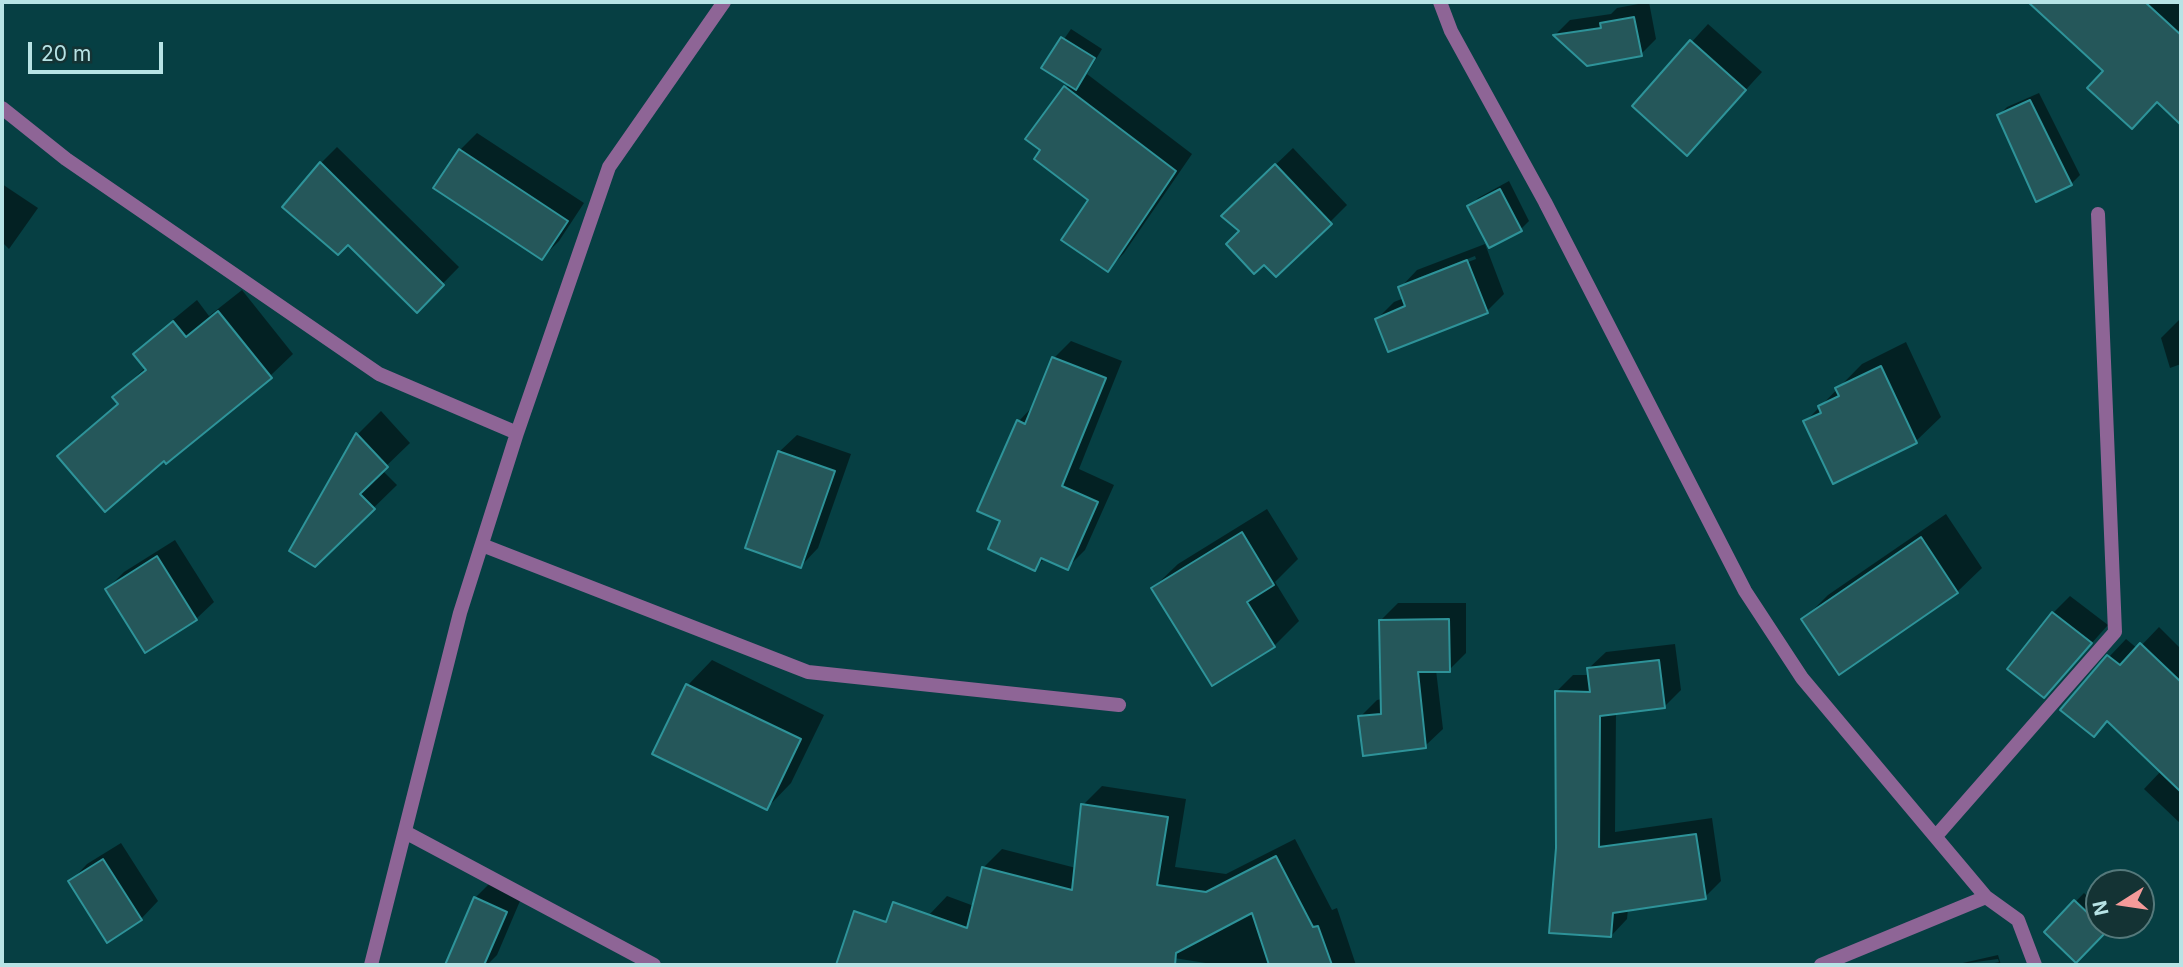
<!DOCTYPE html>
<style>
body{margin:0}
#map{position:relative;width:2183px;height:967px;overflow:hidden;background:#063f43;font-family:Inter,sans-serif}
canvas{display:block}
.frame{position:absolute;inset:0;border:4px solid #b7e3e5;pointer-events:none}
.north{position:absolute;left:2085px;top:869px;width:70px;height:70px;box-sizing:border-box;background:#143334;border:2px solid #55797b;border-radius:50%;rotate:258deg;font-size:19px;font-weight:700;line-height:28px;text-align:center;color:#b7e3e5}
.north::after{content:'';display:block;margin:auto;width:24px;height:32px;background:#f59b9a;clip-path:polygon(50% 0,100% 100%,50% 72%,0 100%)}
.scale{position:absolute;left:28px;top:42px;width:135px;height:32px;box-sizing:border-box;border:4px solid #b7e3e5;border-top:0;padding-left:9px;font-size:21px;line-height:24px;white-space:nowrap;color:#b7e3e5;-webkit-text-stroke:5px #143334;paint-order:stroke}
</style>
<div id="map">
<canvas width="2183" height="967"></canvas>
<div class="frame"></div>
<div class="north">N</div>
<div class="scale">20 m</div>
</div>
<script>
const c = document.querySelector('canvas').getContext('2d');
c.lineJoin = 'round';
function paint(path, color) {
  c.fillStyle = color;
  c.fill(path, 'evenodd');
}
function stroke(path, color, width, dash) {
  c.strokeStyle = color;
  c.lineWidth = width;
  c.lineCap = dash ? 'butt' : 'round';
  c.setLineDash(dash || []);
  c.stroke(path);
}
const shadow = new Path2D(`
 M 1649,2 L 1656,39 L 1641,54 L 1555,35 L 1570,20 L 1611,14 L 1617,8 Z
 M 2048,2 L 2181,2 L 2181,112 L 2176,117 L 2040,11 Z
 M 1708,24 L 1762,72 L 1687,154 L 1634,106 Z
 M 1071,29 L 1102,49 L 1087,74 L 1192,154 L 1124,253 L 1108,270 L 1091,200 L 1027,139 L 1069,84 L 1044,68 Z
 M 2039,93 L 2080,175 L 2071,184 L 2037,200 L 1999,115 L 2007,107 Z
 M 477,133 L 584,203 L 559,241 L 542,258 L 460,150 Z
 M 337,147 L 459,267 L 417,310 L 321,163 Z
 M 1293,148 L 1347,205 L 1330,222 L 1264,262 L 1241,231 L 1241,198 Z
 M 1509,181 L 1529,221 L 1521,229 L 1469,207 L 1478,198 Z
 M 2,184 L 38,208 L 9,249 L 2,242 Z
 M 1485,244 L 1504,294 L 1487,311 L 1377,319 L 1394,302 L 1404,298 L 1400,288 L 1417,270 ZM 1475,256 L 1476,259 L 1418,281 L 1418,278 Z
 M 242,290 L 293,354 L 270,376 L 165,459 L 60,456 L 119,402 L 114,397 L 146,367 L 136,354 L 158,332 L 197,300 L 209,316 Z
 M 2180,319 L 2181,364 L 2170,368 L 2161,338 Z
 M 1071,341 L 1122,361 L 1079,469 L 1114,485 L 1085,550 L 1067,568 L 1045,558 L 1035,568 L 1002,520 L 979,510 L 1019,421 L 1035,404 L 1054,358 Z
 M 1906,342 L 1941,417 L 1916,441 L 1834,482 L 1805,422 L 1862,364 Z
 M 381,411 L 410,443 L 382,470 L 397,485 L 315,565 L 291,551 L 358,434 Z
 M 797,435 L 851,454 L 818,548 L 801,566 L 779,452 Z
 M 1267,509 L 1298,559 L 1275,582 L 1299,621 L 1274,646 L 1153,588 L 1178,564 Z
 M 1946,514 L 1982,568 L 1957,592 L 1804,619 L 1828,595 Z
 M 175,540 L 214,602 L 196,619 L 107,589 L 124,572 Z
 M 2070,596 L 2108,625 L 2044,696 L 2053,613 Z
 M 1398,603 L 1466,603 L 1466,653 L 1449,670 L 1436,670 L 1443,729 L 1425,746 L 1360,717 L 1377,700 L 1382,699 L 1381,620 Z
 M 2159,627 L 2181,649 L 2181,824 L 2144,789 L 2161,771 L 2109,657 L 2126,639 L 2138,649 Z
 M 1675,644 L 1681,690 L 1664,707 L 1616,712 L 1615,832 L 1712,818 L 1721,881 L 1705,897 L 1628,909 L 1627,919 L 1611,936 L 1558,848 L 1557,691 L 1573,675 L 1590,675 L 1589,668 L 1606,652 Z
 M 712,660 L 824,715 L 791,783 L 767,808 L 654,753 L 688,685 Z
 M 1102,786 L 1186,799 L 1175,867 L 1226,874 L 1295,839 L 1332,910 L 1337,908 L 1356,965 L 1218,965 L 1111,948 L 1109,965 L 905,965 L 929,915 L 947,896 L 974,906 L 984,867 L 1002,849 L 1076,868 L 1083,805 Z
 M 121,843 L 158,901 L 141,919 L 70,882 L 87,864 Z
 M 493,880 L 523,894 L 497,955 L 487,965 L 463,965 L 449,959 L 475,898 Z
 M 2084,893 L 2099,907 L 2099,925 L 2110,925 L 2076,961 L 2046,932 Z
 M 1998,955 L 2001,965 L 1985,965 L 1999,962 L 1998,959 L 1954,965 Z`);
const building = new Path2D(`
 M 2028,2 L 2145,2 L 2181,35 L 2181,125 L 2157,102 L 2132,129 L 2087,88 L 2103,71 Z
 M 1634,17 L 1642,56 L 1587,66 L 1553,35 L 1601,28 L 1600,23 Z
 M 1061,37 L 1095,58 L 1076,90 L 1041,68 Z
 M 1690,40 L 1746,90 L 1687,156 L 1632,106 Z
 M 1064,86 L 1176,171 L 1108,272 L 1061,240 L 1088,200 L 1034,159 L 1040,150 L 1025,139 Z
 M 2030,100 L 2072,185 L 2036,202 L 1997,115 Z
 M 459,149 L 568,221 L 542,260 L 433,188 Z
 M 320,162 L 444,285 L 417,313 L 348,245 L 338,255 L 282,207 Z
 M 1275,164 L 1332,224 L 1276,277 L 1264,265 L 1254,274 L 1226,244 L 1239,231 L 1221,216 Z
 M 1500,189 L 1522,231 L 1489,248 L 1467,206 Z
 M 1467,260 L 1488,313 L 1388,352 L 1375,319 L 1405,306 L 1398,287 Z
 M 218,311 L 272,378 L 166,464 L 164,461 L 105,512 L 57,456 L 118,404 L 112,397 L 146,370 L 133,354 L 173,321 L 186,337 Z
 M 1052,357 L 1106,378 L 1062,486 L 1098,502 L 1068,570 L 1041,558 L 1035,571 L 988,549 L 1000,521 L 977,511 L 1017,420 L 1025,424 Z
 M 1881,366 L 1917,443 L 1833,484 L 1803,421 L 1821,413 L 1818,406 L 1839,396 L 1835,388 Z
 M 356,433 L 388,467 L 360,494 L 375,509 L 315,567 L 289,551 Z
 M 778,451 L 835,471 L 801,568 L 745,548 Z
 M 1242,532 L 1274,585 L 1247,602 L 1275,647 L 1212,686 L 1151,588 Z
 M 1921,537 L 1958,593 L 1839,675 L 1801,619 Z
 M 157,556 L 197,620 L 145,653 L 105,589 Z
 M 2052,612 L 2092,643 L 2044,698 L 2007,669 Z
 M 1449,619 L 1450,672 L 1418,672 L 1426,748 L 1363,756 L 1358,716 L 1381,714 L 1379,620 Z
 M 2140,643 L 2181,682 L 2181,792 L 2107,721 L 2094,737 L 2060,710 L 2107,655 L 2120,665 Z
 M 1659,660 L 1665,708 L 1600,716 L 1599,847 L 1696,834 L 1706,899 L 1613,913 L 1611,937 L 1549,933 L 1556,848 L 1555,691 L 1590,692 L 1587,668 Z
 M 686,684 L 801,739 L 767,810 L 652,754 Z
 M 1081,804 L 1168,817 L 1157,885 L 1206,892 L 1276,856 L 1313,927 L 1318,926 L 1332,965 L 1269,965 L 1252,913 L 1176,953 L 1175,965 L 836,965 L 854,911 L 886,922 L 893,902 L 967,928 L 982,867 L 1072,890 Z
 M 103,859 L 142,920 L 107,943 L 68,881 Z
 M 474,897 L 507,912 L 484,965 L 445,965 Z
 M 2074,900 L 2107,931 L 2076,963 L 2044,932 Z`);
const street = new Path2D(`
 M 1440,2 L 1451,31 L 1545,202 L 1745,591 L 1802,678 L 1986,897
 M 2,108 L 66,159 L 379,374 L 517,433
 M 482,545 L 808,672 L 1119,705
 M 405,832 L 654,965
 M 1937,835 L 2115,632 L 2098,214
 M 371,965 L 460,613 L 517,433 L 609,167 L 724,2
 M 1821,965 L 1986,897 L 2018,920 L 2035,965`);
paint(shadow, '#0007');
paint(building, '#25575a');
stroke(building, '#2e9399', 2);
stroke(street, '#8e6596', 14);
</script>
